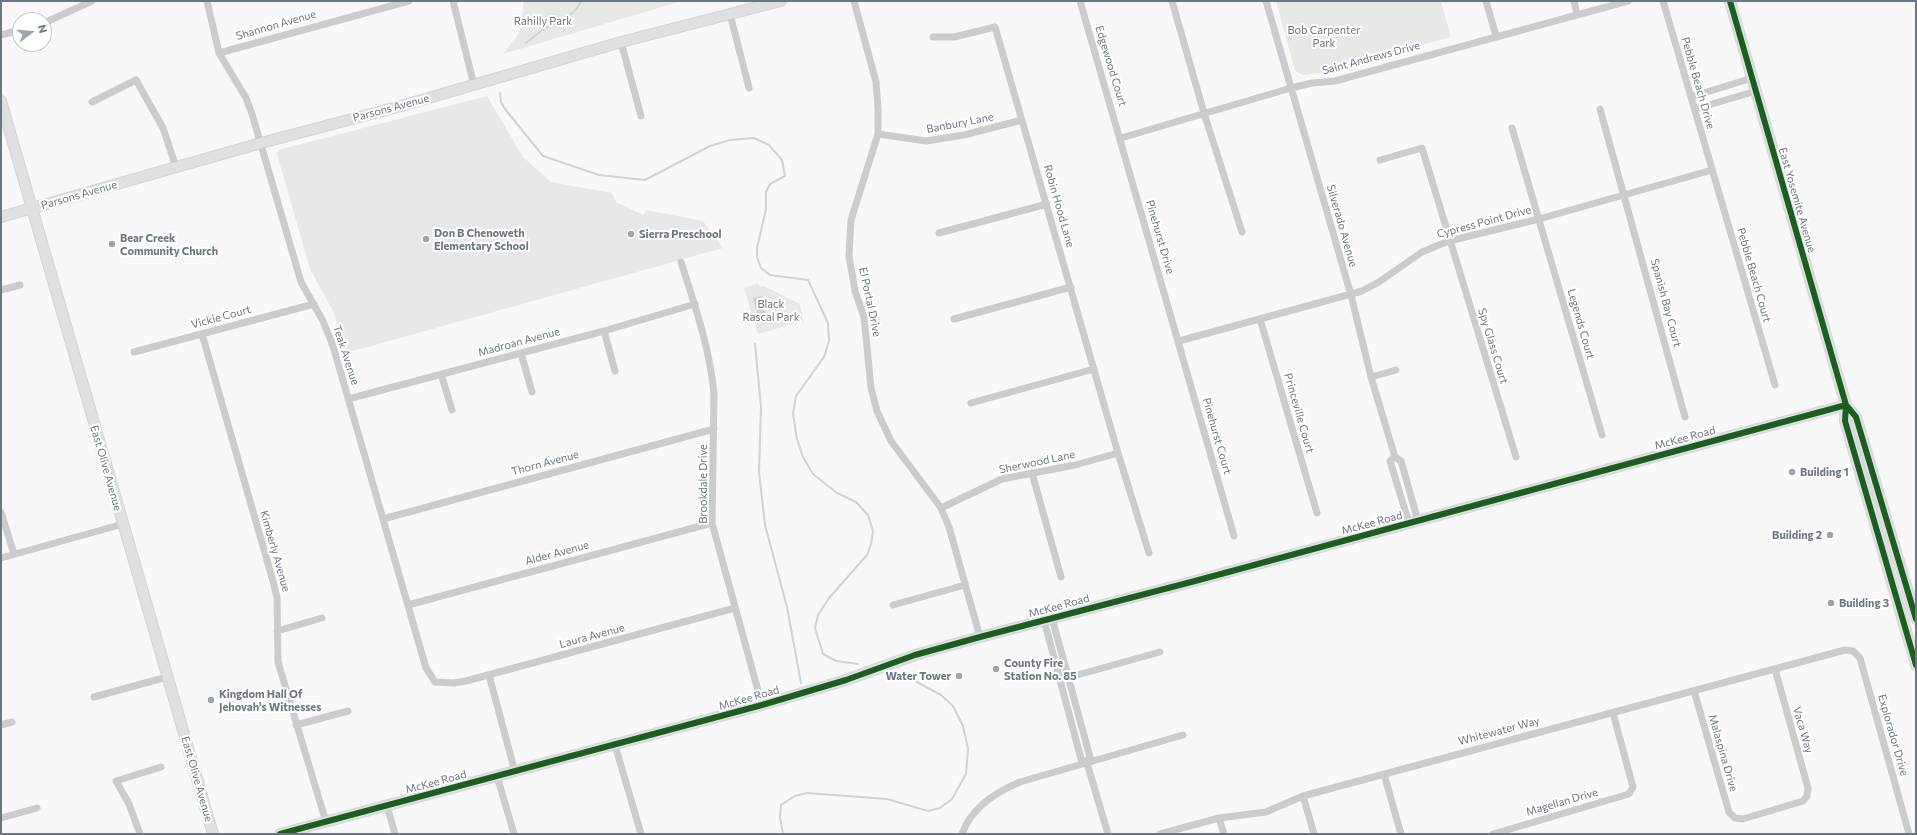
<!DOCTYPE html>
<style>
body{margin:0}
#map{position:relative;width:1917px;height:835px;overflow:hidden;background:#f8f8f8;font-family:Commissioner,sans-serif}
canvas{display:block}
.frame{position:absolute;inset:0;border:2px solid #6c7784;pointer-events:none}
.north{position:absolute;left:12px;top:12px;width:40px;height:40px;box-sizing:border-box;background:#fff;border:1px solid #c4c9ce;border-radius:50%;rotate:74deg;font-size:11px;font-weight:700;line-height:16px;text-align:center;color:#6c7784}
.north::after{content:'';display:block;margin:auto;width:14px;height:18px;background:#9da4ad;clip-path:polygon(50% 0,100% 100%,50% 72%,0 100%)}
</style>
<div id="map">
<canvas width="1917" height="835"></canvas>
<div class="frame"></div>
<div class="north">N</div>
</div>
<script>
const c = document.querySelector('canvas').getContext('2d');
c.lineJoin = 'round';
function paint(path, color) {
  c.fillStyle = color;
  c.fill(path, 'evenodd');
}
function stroke(path, color, width, dash) {
  c.strokeStyle = color;
  c.lineWidth = width;
  c.lineCap = dash ? 'butt' : 'round';
  c.setLineDash(dash || []);
  c.stroke(path);
}
function drawText(font, color, halo, rows, align = 'center') {
  c.font = font + ' Commissioner,sans-serif';
  c.lineWidth = 4;
  c.setLineDash([]);
  c.textBaseline = 'middle';
  c.strokeStyle = halo;
  c.fillStyle = color;
  for (const [text, x, y, turn = 0] of rows) {
    c.save();
    c.translate(x, y);
    c.rotate((+turn || 0) * Math.PI / 180);
    c.textAlign = isNaN(turn) ? turn : align;
    if (halo) c.strokeText(text, 0, 0);
    c.fillText(text, 0, 0);
    c.restore();
  }
}
const built = new Path2D(`
 M 487,96 L 523,157 L 551,182 L 612,193 L 616,202 L 643,215 L 646,210 L 703,221 L 723,248 L 346,353 L 333,311 L 310,269 L 277,154 L 278,150 Z`);
const green = new Path2D(`
 M 524,1 L 682,1 L 503,54 L 519,33 Z
 M 1276,1 L 1441,1 L 1451,37 L 1422,45 L 1421,48 L 1329,72 L 1303,75 L 1295,71 Z
 M 758,283 L 760,287 L 764,286 L 800,304 L 803,321 L 758,334 L 744,288 Z`);
const water = new Path2D(`
 M 761,296 L 768,319 L 759,321 L 753,298 Z`);
const stream = new Path2D(`
 M 526,43 C 531,39 536,35 541,31 C 555,22 575,17 581,1
 M 500,93 L 501,102 L 505,109 L 543,156 L 599,175 L 645,180 L 710,146 L 730,140 L 754,138 L 769,145 L 782,160 L 785,176 L 770,184 L 766,192 L 766,209 L 757,248 L 757,257 L 761,268 L 770,275 L 808,280 L 828,323 L 829,341 L 824,357 L 796,396 L 793,414 L 797,439 L 803,457 L 813,474 L 837,493 L 856,502 L 868,515 L 873,531 L 871,544 L 867,555 L 829,598 L 818,615 L 815,628 L 823,654 L 836,661 L 858,664
 M 755,344 L 761,407 L 759,472 L 765,525 L 787,607 L 801,683
 M 783,834 L 780,817 L 781,805 L 795,796 L 807,793 L 887,799 L 928,811 L 940,808 L 952,799 L 966,774 L 968,749 L 963,726 L 953,706 L 941,695 L 902,674`);
const street = new Path2D(`
 M 207,1 L 219,53 L 246,98 L 252,114 L 301,282 L 323,321 L 333,346 L 426,668 L 435,682 L 454,683 L 466,681 L 735,608
 M 453,1 L 474,85
 M 854,1 L 876,82 L 878,108 L 878,134 L 851,220 L 849,256 L 855,291 L 864,317 L 871,388 L 877,411 L 891,441 L 941,508 L 949,527 L 980,637
 M 1080,1 L 1234,536
 M 1172,1 L 1204,113 L 1242,232
 M 1266,1 L 1351,295 L 1371,377 L 1395,457 L 1401,461 L 1418,521
 M 1486,1 L 1496,36
 M 1574,1 L 1577,15
 M 1663,1 L 1775,385
 M 730,14 L 749,88
 M 44,23 L 92,1
 M 1,35 L 20,30
 M 933,37 L 954,37 L 995,27 L 1118,453 L 1149,553
 M 621,42 L 641,116
 M 219,53 L 409,1
 M 1691,97 L 1752,78
 M 92,102 L 136,80 L 163,128 L 176,167
 M 1600,109 L 1685,417
 M 1695,109 L 1756,91
 M 1512,128 L 1602,435
 M 878,134 L 926,141 L 964,135 L 1022,120
 M 1121,138 L 1291,88 L 1312,83 L 1335,81 L 1628,1
 M 1380,160 L 1422,148 L 1516,457
 M 939,233 L 1047,204
 M 681,262 C 695,306 710,349 714,394 L 712,523 L 762,705
 M 1,290 L 20,285
 M 954,319 L 1071,287
 M 1260,319 L 1317,513
 M 604,331 L 615,371
 M 202,334 L 273,581 L 277,598 L 278,662 L 326,822
 M 1179,341 L 1362,291 L 1379,282 L 1422,252 L 1449,241 L 1539,219 L 1712,170
 M 134,352 L 314,304
 M 521,353 L 532,392
 M 441,374 L 452,410
 M 1371,377 L 1396,370
 M 348,399 L 604,331 L 695,304
 M 971,403 L 1094,369
 M 1395,457 L 1390,461 L 1409,523
 M 1032,473 L 1061,577
 M 941,508 L 1002,479 L 1075,465 L 1118,453
 M 1,512 L 14,554
 M 383,519 L 714,429
 M 1,558 L 123,524
 M 408,605 L 712,523
 M 893,605 L 965,585
 M 1052,618 L 1090,757 L 1087,763
 M 1044,620 L 1081,759 L 1087,763 L 1108,834
 M 277,631 L 322,618
 M 489,675 L 515,772
 M 1063,679 L 1160,652
 M 1694,691 L 1729,812 L 1735,818 L 1743,819 L 1803,801 L 1807,796 L 1808,788 L 1775,669
 M 94,697 L 167,677
 M 1,725 L 12,722
 M 296,725 L 348,711
 M 615,745 L 641,834
 M 1384,774 L 1401,834
 M 497,776 L 514,834
 M 1303,796 L 1314,834
 M 387,806 L 395,834
 M 1,818 L 37,808
 M 1219,818 L 1224,834
 M 140,834 L 129,804 L 116,781 L 161,767
 M 962,834 C 971,808 996,792 1020,782 L 1183,735
 M 1160,834 L 1219,818 L 1266,812 L 1303,796 L 1845,650 L 1853,651 L 1860,658 L 1909,834
 M 1493,834 L 1629,794 L 1633,787 L 1613,713`);
const secondary = new Path2D(`
 M 1730,1 L 1846,405 L 1845,421 L 1916,665
 M 1,101 L 213,834
 M 1,217 L 261,143 L 401,106 L 621,42 L 781,1
 M 1846,405 L 1856,417 L 1916,619
 M 280,834 L 762,705 L 846,680 L 915,655 L 980,637 L 1195,581 L 1846,405`);
const cycleway = new Path2D(`
 M 1730,1 L 1846,405 L 1845,421 L 1916,665
 M 1846,405 L 1856,417 L 1916,619
 M 280,834 L 762,705 L 846,680 L 915,655 L 980,637 L 1195,581 L 1846,405`);
const markers = [
 [631,234,4,"#9da4ad"],
 [426,239,4,"#9da4ad"],
 [112,244,4,"#9da4ad"],
 [1792,472,4,"#9da4ad"],
 [1830,535,4,"#9da4ad"],
 [1831,603,4,"#9da4ad"],
 [996,669,4,"#9da4ad"],
 [959,676,4,"#9da4ad"],
 [211,700,4,"#9da4ad"]
];
const parkNames = [
 ["Rahilly Park",543,21],
 ["Bob Carpenter",1324,30],
 ["Park",1324,43],
 ["Black",771,304],
 ["Rascal Park",771,317]
];
const streetNames = [
 ["Shannon Avenue",276,25,-16],
 ["Saint Andrews Drive",1371,58,-15],
 ["Edgewood Court",1111,66,73],
 ["Pebble Beach Drive",1698,83,74],
 ["Parsons Avenue",391,108,-15],
 ["Banbury Lane",960,123,-11],
 ["Parsons Avenue",79,195,-16],
 ["East Yosemite Avenue",1797,200,74],
 ["Robin Hood Lane",1059,206,74],
 ["Cypress Point Drive",1484,222,-15],
 ["Silverado Avenue",1342,226,74],
 ["Pinehurst Drive",1160,237,74],
 ["Pebble Beach Court",1754,275,74],
 ["El Portal Drive",870,302,78],
 ["Spanish Bay Court",1666,303,75],
 ["Vickie Court",221,317,-15],
 ["Legends Court",1581,324,74],
 ["Madroan Avenue",519,342,-15],
 ["Spy Glass Court",1493,346,73],
 ["Teak Avenue",346,355,72],
 ["Princeville Court",1299,413,74],
 ["Pinehurst Court",1217,436,74],
 ["McKee Road",1685,438,-15],
 ["Sherwood Lane",1037,462,-12],
 ["Thorn Avenue",545,463,-15],
 ["East Olive Avenue",106,468,74],
 ["Brookdale Drive",703,484,-90],
 ["McKee Road",1372,523,-15],
 ["Kimberly Avenue",275,551,74],
 ["Alder Avenue",557,553,-15],
 ["McKee Road",1059,606,-15],
 ["Laura Avenue",592,636,-15],
 ["McKee Road",749,698,-16],
 ["Vaca Way",1803,730,74],
 ["Whitewater Way",1499,731,-15],
 ["Explorador Drive",1893,735,74],
 ["Malaspina Drive",1723,753,74],
 ["East Olive Avenue",197,779,74],
 ["McKee Road",436,782,-15],
 ["Magellan Drive",1562,802,-16]
];
const poiNames = [
 ["Don B Chenoweth",434,233],
 ["Elementary School",434,246],
 ["Sierra Preschool",639,234],
 ["Bear Creek",120,238],
 ["Community Church",120,251],
 ["Building 1",1800,472],
 ["Building 2",1822,535,"right"],
 ["Building 3",1839,603],
 ["County Fire",1004,663],
 ["Station No. 85",1004,676],
 ["Water Tower",951,676,"right"],
 ["Kingdom Hall Of",219,694],
 ["Jehovah's Witnesses",219,707]
];
paint(built, '#e6e8e9');
paint(green, '#e6e9e5');
paint(water, '#cdd3d6');
stroke(stream, '#cdd3d6', 2);
stroke(secondary, '#d4d5d5', 12);
stroke(street, '#cbccce', 7);
stroke(secondary, '#dfe0e1', 10);
stroke(cycleway, '#1b5e20', 6);
for (const [x, y, r, color] of markers) {
  const dot = new Path2D();
  dot.arc(x, y, r, 0, 2 * Math.PI);
  c.fillStyle = color;
  c.fill(dot);
  stroke(dot, '#fff', 1.5);
}
drawText('11px', '#677766', '#fff', parkNames);
drawText('11px', '#6c7784', '#fff', streetNames);
drawText('bold 11px', '#6c7784', '#fff', poiNames, 'left');
</script>
